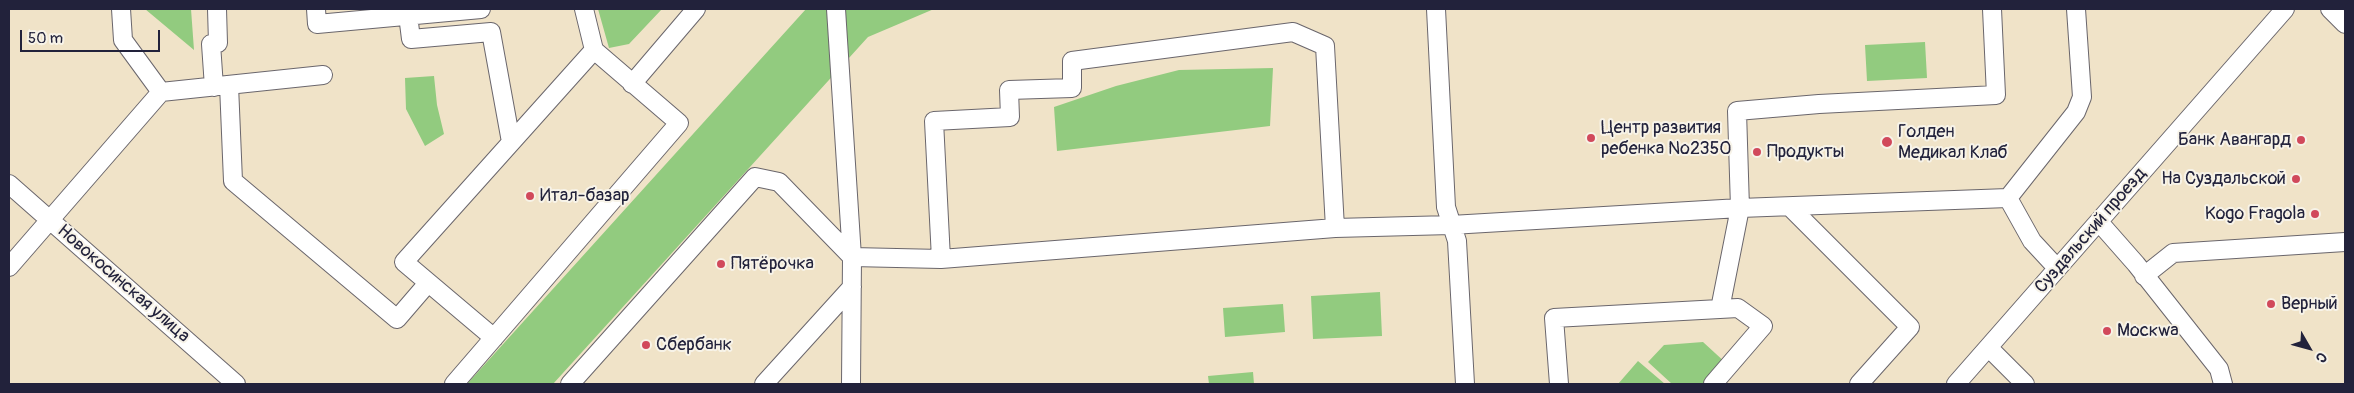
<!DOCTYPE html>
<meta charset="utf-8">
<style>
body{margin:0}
#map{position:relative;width:2354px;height:393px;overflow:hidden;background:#f0e3c8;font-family:Pangolin,sans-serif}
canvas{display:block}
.frame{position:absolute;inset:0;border:10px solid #22223b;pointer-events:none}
.north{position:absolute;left:2284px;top:323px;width:50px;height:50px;-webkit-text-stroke:4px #f7f3e8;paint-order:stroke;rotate:128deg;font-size:14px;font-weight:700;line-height:20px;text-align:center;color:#22223b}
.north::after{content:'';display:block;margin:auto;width:18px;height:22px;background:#22223b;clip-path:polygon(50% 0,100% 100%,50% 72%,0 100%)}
.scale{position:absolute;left:20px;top:30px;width:140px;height:22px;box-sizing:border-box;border:2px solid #22223b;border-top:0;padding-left:6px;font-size:15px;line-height:18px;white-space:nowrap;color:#22223b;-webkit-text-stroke:4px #f7f3e8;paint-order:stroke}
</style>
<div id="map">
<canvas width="2354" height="393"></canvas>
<div class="frame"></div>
<div class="north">С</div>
<div class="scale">50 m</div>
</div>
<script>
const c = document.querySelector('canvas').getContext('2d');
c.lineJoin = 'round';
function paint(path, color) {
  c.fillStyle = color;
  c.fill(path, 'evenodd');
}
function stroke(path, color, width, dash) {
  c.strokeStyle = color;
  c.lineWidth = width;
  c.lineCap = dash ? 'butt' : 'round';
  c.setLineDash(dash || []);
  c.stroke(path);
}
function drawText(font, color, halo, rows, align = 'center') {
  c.font = font + ' Pangolin,sans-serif';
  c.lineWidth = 4;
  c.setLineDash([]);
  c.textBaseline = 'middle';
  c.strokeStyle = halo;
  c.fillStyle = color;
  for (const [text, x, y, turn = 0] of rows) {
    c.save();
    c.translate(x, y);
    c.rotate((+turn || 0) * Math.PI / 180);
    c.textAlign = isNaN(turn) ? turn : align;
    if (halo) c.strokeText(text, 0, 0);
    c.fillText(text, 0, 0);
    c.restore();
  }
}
const green = new Path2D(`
 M 145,9 L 191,9 L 194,50 Z
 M 598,9 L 662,9 L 629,44 L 609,48 Z
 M 806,9 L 934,9 L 868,37 L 553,384 L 467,384 Z
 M 1925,42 L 1927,78 L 1867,81 L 1865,45 Z
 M 1273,68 L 1270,126 L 1057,151 L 1054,107 L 1116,86 L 1179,70 Z
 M 434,76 L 437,105 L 444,134 L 425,146 L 406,109 L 405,78 Z
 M 1380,292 L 1382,336 L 1313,339 L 1311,296 Z
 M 1283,304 L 1285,332 L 1225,337 L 1223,308 Z
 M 1703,342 L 1727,364 L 1708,384 L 1672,384 L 1648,362 L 1664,345 Z
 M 1638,361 L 1665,384 L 1618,384 Z
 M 1253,372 L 1254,384 L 1209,384 L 1208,376 Z`);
const minor = new Path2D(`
 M 121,9 L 123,40 L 161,92
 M 316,9 L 317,24 L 481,9
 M 836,9 L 852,257 L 851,384
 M 1436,9 L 1446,207 L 1457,241 L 1465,384
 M 1992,9 L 1996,95 L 1819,104 L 1737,111 L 1740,208 L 2008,198 L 2076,112 L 2082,97 L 2076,9
 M 2330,9 L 2345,24
 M 408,15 L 411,39 L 491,32 L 511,142
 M 632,84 L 696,9
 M 229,85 L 233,181 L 397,319 L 428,283
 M 214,87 L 211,44 L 218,43 L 217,9
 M 9,184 L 236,384
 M 2008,198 L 2032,241 L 2057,268
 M 1790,207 L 1910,327 L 1859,384
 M 2099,222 L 2136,264 L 2219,369 L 2223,384
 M 941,259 L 934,121 L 1010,117 L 1009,90 L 1072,88 L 1072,61 L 1293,32 L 1325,46 L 1335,228
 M 9,267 L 161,92 L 323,75
 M 2144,276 L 2173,253 L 2345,242
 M 494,338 L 404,262 L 594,50
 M 1989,348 L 2025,384
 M 454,384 L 679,123 L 594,50 L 584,9
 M 570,384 L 755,177 L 779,182 L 852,257 L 941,259 L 1335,228 L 1451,225 L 1740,208 L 1720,309
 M 764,384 L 852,287
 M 1559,384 L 1554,318 L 1738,308 L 1763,326 L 1713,384
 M 1956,384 L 2285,9`);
const markers = [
 [1591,138,5,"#d1495b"],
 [2301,140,5,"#d1495b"],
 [1887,142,6,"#d1495b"],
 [1757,152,5,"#d1495b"],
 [2296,179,5,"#d1495b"],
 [530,196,5,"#d1495b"],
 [2315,214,5,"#d1495b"],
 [721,264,5,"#d1495b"],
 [2271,304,5,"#d1495b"],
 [2107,331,5,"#d1495b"],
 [646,345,5,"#d1495b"]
];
const poiNames = [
 ["Центр развития",1601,128],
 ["ребенка №2350",1601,149],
 ["Голден",1898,132],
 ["Медикал Клаб",1898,153],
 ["Банк Авангард",2291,140,"right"],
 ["Продукты",1767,152],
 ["На Суздальской",2286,179,"right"],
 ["Итал-базар",540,196],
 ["Kogo Fragola",2305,214,"right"],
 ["Пятёрочка",731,264],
 ["Верный",2281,304],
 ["Москwa",2117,331],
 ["Сбербанк",656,345]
];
const streetNames = [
 ["Суздальский проезд",2091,231,-49],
 ["Новокосинская улица",123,284,41]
];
paint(green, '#92cb7f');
stroke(minor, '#6a666c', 20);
stroke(minor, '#fff', 18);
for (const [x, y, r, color] of markers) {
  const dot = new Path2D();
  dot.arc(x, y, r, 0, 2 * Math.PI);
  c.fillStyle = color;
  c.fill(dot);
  stroke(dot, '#f7f3e8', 2);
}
drawText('18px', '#22223b', '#f7f3e8', poiNames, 'left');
drawText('18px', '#22223b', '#f7f3e8', streetNames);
</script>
